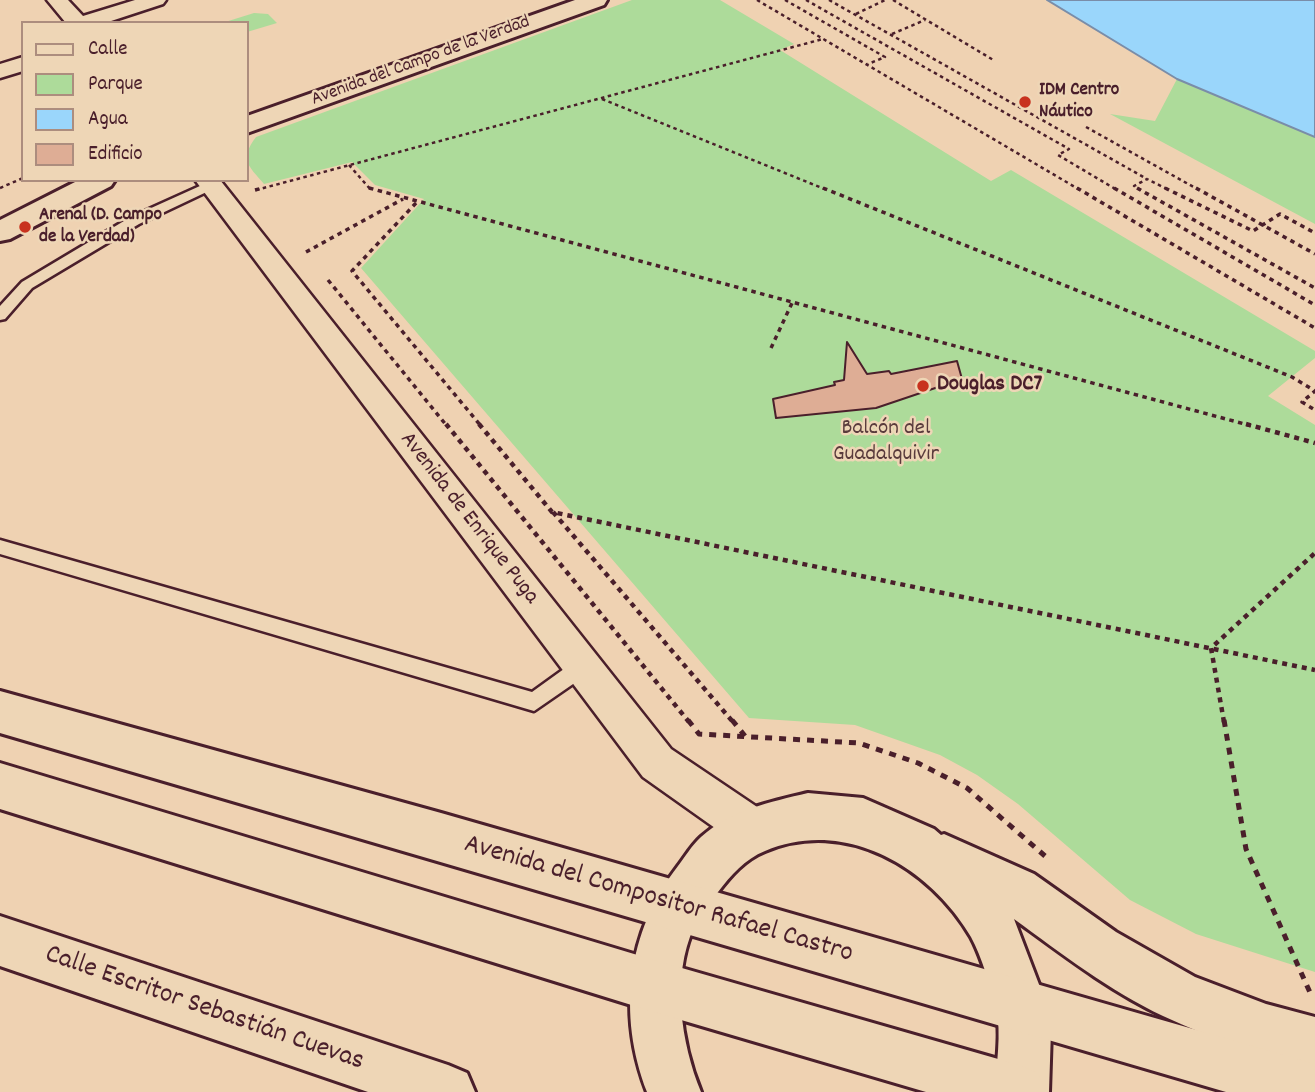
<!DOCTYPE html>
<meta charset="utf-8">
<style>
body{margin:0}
#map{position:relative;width:1315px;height:1092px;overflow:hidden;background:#efd2b2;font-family:Dekko,sans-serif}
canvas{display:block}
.legend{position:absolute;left:21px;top:21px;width:228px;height:161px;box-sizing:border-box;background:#eed6b6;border:2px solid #ac8d7e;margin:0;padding:9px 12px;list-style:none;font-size:21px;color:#4a1f2b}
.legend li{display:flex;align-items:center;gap:14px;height:35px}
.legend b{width:35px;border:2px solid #ac8d7e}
</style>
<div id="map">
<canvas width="1315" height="1092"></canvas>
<ul class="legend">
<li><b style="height:9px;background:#eed6b6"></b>Calle</li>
<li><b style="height:19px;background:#addb9a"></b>Parque</li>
<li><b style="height:19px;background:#9ad6fb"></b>Agua</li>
<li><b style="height:19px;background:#dead95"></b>Edificio</li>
</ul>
</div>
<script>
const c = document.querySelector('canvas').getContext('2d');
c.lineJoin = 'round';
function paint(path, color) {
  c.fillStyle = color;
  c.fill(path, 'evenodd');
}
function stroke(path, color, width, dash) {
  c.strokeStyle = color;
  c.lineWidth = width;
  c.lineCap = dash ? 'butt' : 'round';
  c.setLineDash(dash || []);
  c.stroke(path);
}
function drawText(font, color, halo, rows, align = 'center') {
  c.font = font + ' Dekko,sans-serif';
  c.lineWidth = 5;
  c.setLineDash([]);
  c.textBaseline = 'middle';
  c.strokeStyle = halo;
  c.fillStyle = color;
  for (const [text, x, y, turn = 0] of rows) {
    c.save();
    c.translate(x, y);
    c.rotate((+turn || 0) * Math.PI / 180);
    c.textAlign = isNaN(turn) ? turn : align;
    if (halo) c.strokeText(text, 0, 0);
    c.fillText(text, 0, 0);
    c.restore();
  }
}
const green = new Path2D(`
 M 632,0 L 720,0 L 794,44 L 780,50 L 991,181 L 1011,170 L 1315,351 L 1315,358 L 1268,396 L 1315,425 L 1315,972 L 1196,934 L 1130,900 L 1018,804 L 977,775 L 940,755 L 855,725 L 749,718 L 361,268 L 424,199 L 375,185 L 352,162 L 264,184 C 248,165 239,160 256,137 Z
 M 254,13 L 268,14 L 277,23 L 247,32 L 247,23 L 222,23 Z
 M 1177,79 L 1315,137 L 1315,224 L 1110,114 L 1155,121 Z`);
const water = new Path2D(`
 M 1047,0 L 1315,0 L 1315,137 L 1177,79 Z`);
const building = new Path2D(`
 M 847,342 L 867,374 L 889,371 L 891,374 L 957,361 L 962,379 L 876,408 L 776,418 L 773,399 L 835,385 L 834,382 L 844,380 Z`);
const pathFar3 = new Path2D(`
 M 757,0 L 1080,190
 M 785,0 L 885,57 L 868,64
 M 806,0 L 1069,149 L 1058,155 L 1117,190
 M 829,0 L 1147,179
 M 893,0 L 995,61
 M 856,14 L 885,0
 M 892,34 L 925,20
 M 602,99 L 827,190
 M 1086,127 L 1199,190
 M 349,165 L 371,190
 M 0,188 L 23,178
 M 256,190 L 823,39
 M 1141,190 L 1134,186 L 1147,179 L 1169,190`);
const pathFar2 = new Path2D(`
 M 369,188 L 1252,426
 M 823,188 L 1292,377 L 1315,391 L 1302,402 L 1315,410
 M 1077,188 L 1315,328
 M 1114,188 L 1315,305
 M 1137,188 L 1315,288
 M 1165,188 L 1253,231 L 1280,214 L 1315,233
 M 1196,188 L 1315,254
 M 255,190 L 263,188
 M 416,203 L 352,271 L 481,426
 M 306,252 L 403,199
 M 328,280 L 447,426
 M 771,348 L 792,303`);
const pathFar1 = new Path2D(`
 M 446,424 L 689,722
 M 479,424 L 552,512 L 1315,670
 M 1246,424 L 1315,443
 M 553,512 L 733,722
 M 1224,722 L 1211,648 L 1315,553`);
const path = new Path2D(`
 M 688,720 L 699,734 L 859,743 L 918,763 L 967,788 L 1045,856
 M 732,720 L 745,736
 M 1224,720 L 1246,849 L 1312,997`);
const service = new Path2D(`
 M 211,181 L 217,185 L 215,188 L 139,224 L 32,288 L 5,319 L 0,320 L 0,306 L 22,282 L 129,218 Z
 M 0,540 L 532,692 L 575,661 L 582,658 L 589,661 L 592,667 L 589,673 L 534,711 L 0,554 Z`);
const minor = new Path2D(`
 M 47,0 L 68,0 L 83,16 L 135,0 L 166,0 L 163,4 L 105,23 L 66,23 Z
 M 23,57 L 23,71 L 0,78 L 0,64 Z
 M 195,180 L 220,180 L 671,749 L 769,815 L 775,830 L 769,845 L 754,851 L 739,845 L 643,777 Z`);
const tertiary = new Path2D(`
 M 808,793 L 863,798 L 934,829 L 941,835 L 944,834 L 1034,874 L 1116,932 L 1195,977 L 1266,1004 L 1315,1017 L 1315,1071 C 1264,1056 1212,1039 1163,1016 C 1110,991 1062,954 1014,919 L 1048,1008 L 1051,1030 L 1049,1092 L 995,1092 C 996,1065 1002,1034 996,1007 C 990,986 982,957 971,937 C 930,867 845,817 765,851 C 745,859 731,875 718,892 C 710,903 699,914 694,927 C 671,977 681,1043 701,1092 L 647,1092 C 617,1014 627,932 678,866 C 685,857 692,845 701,837 C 731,810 770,802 808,793 Z
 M 0,916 L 448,1065 L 467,1073 L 475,1092 L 368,1092 L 0,966 Z`);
const primary = new Path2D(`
 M 575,0 L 607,0 L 604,5 L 247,133 L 247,116 Z
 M 79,180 L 115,180 L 111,186 L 10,239 L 0,241 L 0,220 Z
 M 0,691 L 441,813 L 1315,1064 L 1315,1092 L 1226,1092 L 0,733 Z
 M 0,763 L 654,960 L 1019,1065 L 1038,1073 L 1046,1092 L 926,1092 L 654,1012 L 0,809 Z`);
const markers = [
 [1025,102,7,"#c8321e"],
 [25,227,7,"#c8321e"],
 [923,386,7,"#c8321e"]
];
const farStreetnames = [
 ["Avenida del Campo de la Verdad",421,62,-20]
];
const farPoinames = [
 ["IDM Centro",1039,91],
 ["Náutico",1039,113],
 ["Arenal (D. Campo",39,216],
 ["de la Verdad)",39,238]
];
const poiNames = [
 ["Douglas DC7",937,386]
];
const parkNames = [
 ["Balcón del",886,430],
 ["Guadalquivir",886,456]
];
const streetNames = [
 ["Avenida de Enrique Puga",468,519,52]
];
const nearStreetnames = [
 ["Avenida del Compositor Rafael Castro",658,901,16],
 ["Calle Escritor Sebastián Cuevas",204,1010,19]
];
paint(green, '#addb9a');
paint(water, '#9ad6fb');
stroke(water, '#7a8da8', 2);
paint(building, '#dead95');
stroke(building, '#4a1f2b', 2);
stroke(service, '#4a1f2b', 5);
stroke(minor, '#4a1f2b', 5);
stroke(tertiary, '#4a1f2b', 6);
stroke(primary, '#4a1f2b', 6);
stroke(pathFar3, '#4a1f2b', 2.5, [3.5, 3.5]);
stroke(pathFar2, '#4a1f2b', 3.5, [4.5, 4.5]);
stroke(pathFar1, '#4a1f2b', 4.5, [5, 5]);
stroke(path, '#4a1f2b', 5, [7, 7]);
paint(service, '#eed6b6');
paint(minor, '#eed6b6');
paint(tertiary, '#eed6b6');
paint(primary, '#eed6b6');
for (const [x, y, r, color] of markers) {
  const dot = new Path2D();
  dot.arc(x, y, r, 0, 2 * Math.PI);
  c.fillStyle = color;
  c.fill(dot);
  stroke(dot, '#eed6b6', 2.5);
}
drawText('19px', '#4a1f2b', '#eed6b6', farStreetnames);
drawText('bold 19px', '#4a1f2b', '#eed6b6', farPoinames, 'left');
drawText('bold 23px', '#4a1f2b', '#eed6b6', poiNames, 'left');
drawText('23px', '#593b3c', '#eed6b6', parkNames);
drawText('23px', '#4a1f2b', '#eed6b6', streetNames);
drawText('28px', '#4a1f2b', '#eed6b6', nearStreetnames);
</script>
